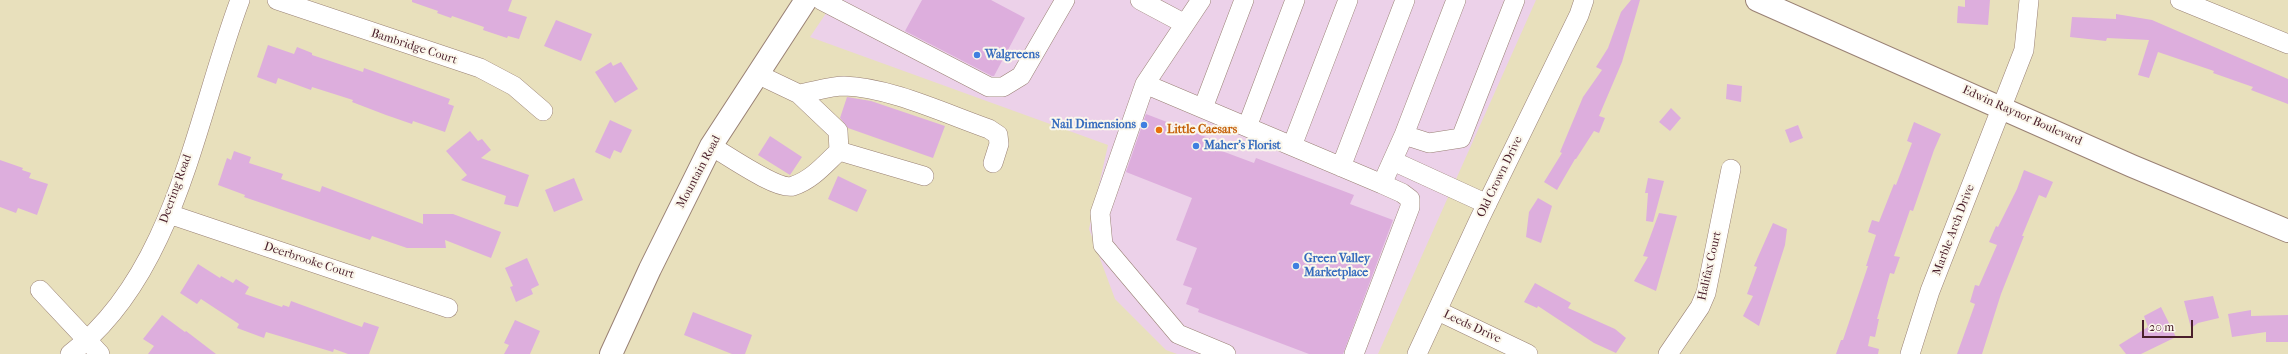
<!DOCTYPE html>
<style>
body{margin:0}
#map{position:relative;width:2288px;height:354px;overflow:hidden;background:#e8e0bc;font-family:"IM FELL French Canon",serif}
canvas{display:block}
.scale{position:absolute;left:2142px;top:320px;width:51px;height:18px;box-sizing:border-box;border:2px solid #4a1f2b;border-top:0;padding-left:5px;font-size:12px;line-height:14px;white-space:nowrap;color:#4a1f2b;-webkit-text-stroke:3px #fbf7ec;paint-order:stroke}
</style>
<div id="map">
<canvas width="2288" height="354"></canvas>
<div class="scale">20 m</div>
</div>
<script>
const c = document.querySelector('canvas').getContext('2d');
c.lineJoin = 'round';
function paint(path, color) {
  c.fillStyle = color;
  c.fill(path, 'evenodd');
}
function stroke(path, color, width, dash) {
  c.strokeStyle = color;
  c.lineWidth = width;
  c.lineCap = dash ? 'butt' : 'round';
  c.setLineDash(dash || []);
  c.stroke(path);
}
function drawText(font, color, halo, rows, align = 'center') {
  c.font = font + ' "IM FELL French Canon",serif';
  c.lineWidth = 4;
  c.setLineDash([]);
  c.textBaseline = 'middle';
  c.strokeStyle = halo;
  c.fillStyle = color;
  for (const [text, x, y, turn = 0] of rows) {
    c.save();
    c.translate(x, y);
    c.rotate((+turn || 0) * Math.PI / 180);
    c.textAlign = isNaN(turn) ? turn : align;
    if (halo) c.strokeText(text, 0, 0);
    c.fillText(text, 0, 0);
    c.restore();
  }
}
const built = new Path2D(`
 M 835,0 L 1536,0 L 1378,354 L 1177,354 L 1166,350 L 1115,299 L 1089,229 L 1108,145 L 810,37 Z`);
const building = new Path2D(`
 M 412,0 L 512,0 L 508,11 L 527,17 L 519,39 L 508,36 L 507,38 L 483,30 L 484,27 L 452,16 L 451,18 L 437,13 L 438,11 L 412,2 Z
 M 922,0 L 991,0 L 1025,18 L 994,76 L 992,76 L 905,31 Z
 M 1631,0 L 1640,0 L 1622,62 L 1599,116 L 1605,118 L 1599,133 L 1594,131 L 1576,159 L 1575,159 L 1557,190 L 1544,182 L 1562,153 L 1560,152 L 1583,97 L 1602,70 L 1596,67 L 1608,48 L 1621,12 Z
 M 1965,0 L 1990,0 L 1988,25 L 1957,23 L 1958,6 L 1965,7 Z
 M 2116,14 L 2152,20 L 2288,79 L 2288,104 L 2251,90 L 2253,87 L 2213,73 L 2214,71 L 2158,52 L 2149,78 L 2138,75 L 2149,40 L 2107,38 L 2106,41 L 2070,37 L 2072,17 L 2116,19 Z
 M 556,20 L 592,34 L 581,61 L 544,46 Z
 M 268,45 L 294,54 L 297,47 L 312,53 L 312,55 L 363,72 L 364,68 L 450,99 L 448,104 L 454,106 L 445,132 L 413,121 L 412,124 L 386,115 L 352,102 L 353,100 L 312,87 L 311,90 L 278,78 L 276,84 L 257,77 Z
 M 611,62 L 613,66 L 621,62 L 638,89 L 615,103 L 595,72 Z
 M 1727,84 L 1742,86 L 1741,102 L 1726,99 Z
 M 847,97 L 871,101 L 945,126 L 933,158 L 848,128 L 840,118 Z
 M 1671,108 L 1681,118 L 1670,131 L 1659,122 Z
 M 1146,114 L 1214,140 L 1211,147 L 1254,163 L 1256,158 L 1354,195 L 1350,204 L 1393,220 L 1343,354 L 1309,354 L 1198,312 L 1199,309 L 1186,304 L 1192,288 L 1183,285 L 1197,248 L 1176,240 L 1192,198 L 1126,172 Z
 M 610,120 L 632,130 L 621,153 L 614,150 L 610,159 L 595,152 Z
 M 1914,122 L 1941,134 L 1934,150 L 1913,211 L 1910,210 L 1894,256 L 1900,257 L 1894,274 L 1890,273 L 1877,319 L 1879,319 L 1875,337 L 1870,336 L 1868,346 L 1879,349 L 1878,354 L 1836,354 L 1841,340 L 1843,340 L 1868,266 L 1866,266 L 1876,235 L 1868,232 L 1872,220 L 1879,222 L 1894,184 L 1896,185 L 1912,143 L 1907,141 Z
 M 1798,125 L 1803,138 L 1790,143 L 1785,130 Z
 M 470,131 L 478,141 L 482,139 L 491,150 L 481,158 L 529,175 L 518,207 L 504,204 L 506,196 L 461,180 L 467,175 L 446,151 Z
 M 770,136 L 802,157 L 790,175 L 758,155 Z
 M 234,151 L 251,157 L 249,163 L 283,174 L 281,179 L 320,192 L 322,186 L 423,224 L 423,214 L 453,214 L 501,232 L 491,258 L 445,240 L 446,248 L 407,248 L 372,236 L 370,240 L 244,197 L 245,195 L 218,185 L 227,158 L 231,160 Z
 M 0,160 L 23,168 L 22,170 L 31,173 L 29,178 L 48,184 L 37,215 L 18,208 L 16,213 L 0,207 Z
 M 2024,170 L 2053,182 L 2046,198 L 2039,195 L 2022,236 L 2024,236 L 2001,294 L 1982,354 L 1957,354 L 1975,304 L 1970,302 L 1975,285 L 1979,286 L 1997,245 L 1989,242 L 1996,226 L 1998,227 L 2017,189 Z
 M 838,176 L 867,190 L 857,212 L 828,199 Z
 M 574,178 L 583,200 L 554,212 L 545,190 Z
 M 1648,178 L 1664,181 L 1653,222 L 1646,221 L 1648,193 L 1645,193 Z
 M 1538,198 L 1552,206 L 1541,243 L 1526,237 L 1529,212 Z
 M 1659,213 L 1677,216 L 1656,291 L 1634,281 L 1648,257 L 1643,256 Z
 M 1773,223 L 1787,229 L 1785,245 L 1759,326 L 1743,316 L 1753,296 L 1747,294 L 1757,267 L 1754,266 Z
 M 527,258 L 539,285 L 531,289 L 533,294 L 516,302 L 510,287 L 513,286 L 505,268 Z
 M 198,264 L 220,278 L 221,276 L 233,283 L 236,279 L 249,287 L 245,294 L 282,307 L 283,305 L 289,307 L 291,301 L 362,327 L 364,322 L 379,327 L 369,354 L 348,354 L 334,349 L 333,352 L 266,332 L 264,338 L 237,328 L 239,324 L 201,299 L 197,304 L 180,293 Z
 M 1535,283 L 1571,303 L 1568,308 L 1615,329 L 1626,338 L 1616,353 L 1594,343 L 1538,306 L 1537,308 L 1524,302 Z
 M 2213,296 L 2219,318 L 2198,323 L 2191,328 L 2184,301 Z
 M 2161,307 L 2176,337 L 2141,354 L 2126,354 L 2119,345 L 2148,327 L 2144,316 Z
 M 2251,310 L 2251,316 L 2288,315 L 2288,342 L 2266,342 L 2266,332 L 2232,337 L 2228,314 Z
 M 693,312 L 752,335 L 745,354 L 732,354 L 684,335 Z
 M 162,315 L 185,332 L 186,331 L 216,354 L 148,354 L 154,346 L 143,339 Z
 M 515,320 L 540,331 L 530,354 L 504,354 L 509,345 L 504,343 Z`);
const minor = new Path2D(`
 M 277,0 L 480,68 L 514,86 L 543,111
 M 821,0 L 989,87 L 1003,87 L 1021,76 L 1065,0
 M 1140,0 L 1185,24
 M 1201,0 L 1145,84 L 1100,213 L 1103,245 L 1178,334 L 1226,354
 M 2180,0 L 2288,44
 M 1145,84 L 1382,184 L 1402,193 L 1410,199 L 1410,207 L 1354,354
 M 799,94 C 812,92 831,86 844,86 C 889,87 946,114 989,129 L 998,135 L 999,144 L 993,163
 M 1203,108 L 1244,0
 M 1247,127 L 1295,0
 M 1404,135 L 1456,0
 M 711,146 C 727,155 778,191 793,186 C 812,180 825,164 839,151 L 838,131 L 799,94 L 757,74
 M 1292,146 L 1348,0
 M 839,151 L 924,176
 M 1393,161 L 1487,204
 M 1341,167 L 1405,0
 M 1382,184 L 1404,135 L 1429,143 L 1461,138 L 1515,0
 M 169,214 L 448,308
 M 40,290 L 100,354
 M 1438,311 L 1528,354
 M 70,354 C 175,275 196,117 240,0
 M 1417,354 L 1479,220 L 1579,15 L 1584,0
 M 1668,354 L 1700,307 L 1706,293 L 1731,169
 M 1910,354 L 1930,291 L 2024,50 L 2029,0`);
const major = new Path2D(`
 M 1757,0 L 2132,166 L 2288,231
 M 611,354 L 650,269 L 711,146 L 806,0`);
const markers = [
 [977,55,4,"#3f7fe0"],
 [1144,125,4,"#3f7fe0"],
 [1159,130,4,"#e8710a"],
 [1196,146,4,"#3f7fe0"],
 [1296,266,4,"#3f7fe0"]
];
const streetNames = [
 ["Bambridge Court",414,47,18],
 ["Edwin Raynor Boulevard",2022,116,24],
 ["Mountain Road",699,172,-62],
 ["Old Crown Drive",1500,177,-64],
 ["Deering Road",176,189,-70],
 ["Marble Arch Drive",1954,230,-69],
 ["Deerbrooke Court",309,261,18],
 ["Halifax Court",1710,266,-77],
 ["Leeds Drive",1472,327,25]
];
const shopNames = [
 ["Walgreens",985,55],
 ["Nail Dimensions",1136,125,"right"],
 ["Maher's Florist",1204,146],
 ["Green Valley",1304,259],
 ["Marketplace",1304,273]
];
const foodNames = [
 ["Little Caesars",1167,130]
];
paint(built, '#ecd1e9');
paint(building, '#ddaedd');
stroke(minor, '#998074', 20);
stroke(major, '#998074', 24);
stroke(minor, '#fff', 19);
stroke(major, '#fff', 22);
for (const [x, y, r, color] of markers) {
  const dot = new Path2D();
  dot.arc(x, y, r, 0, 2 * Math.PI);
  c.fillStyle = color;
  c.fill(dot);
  stroke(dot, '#fbf7ec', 1.5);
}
drawText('12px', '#4a1f2b', '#fbf7ec', streetNames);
drawText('bold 12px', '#366cbe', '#fbf7ec', shopNames, 'left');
drawText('bold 12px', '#c56008', '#fbf7ec', foodNames, 'left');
</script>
